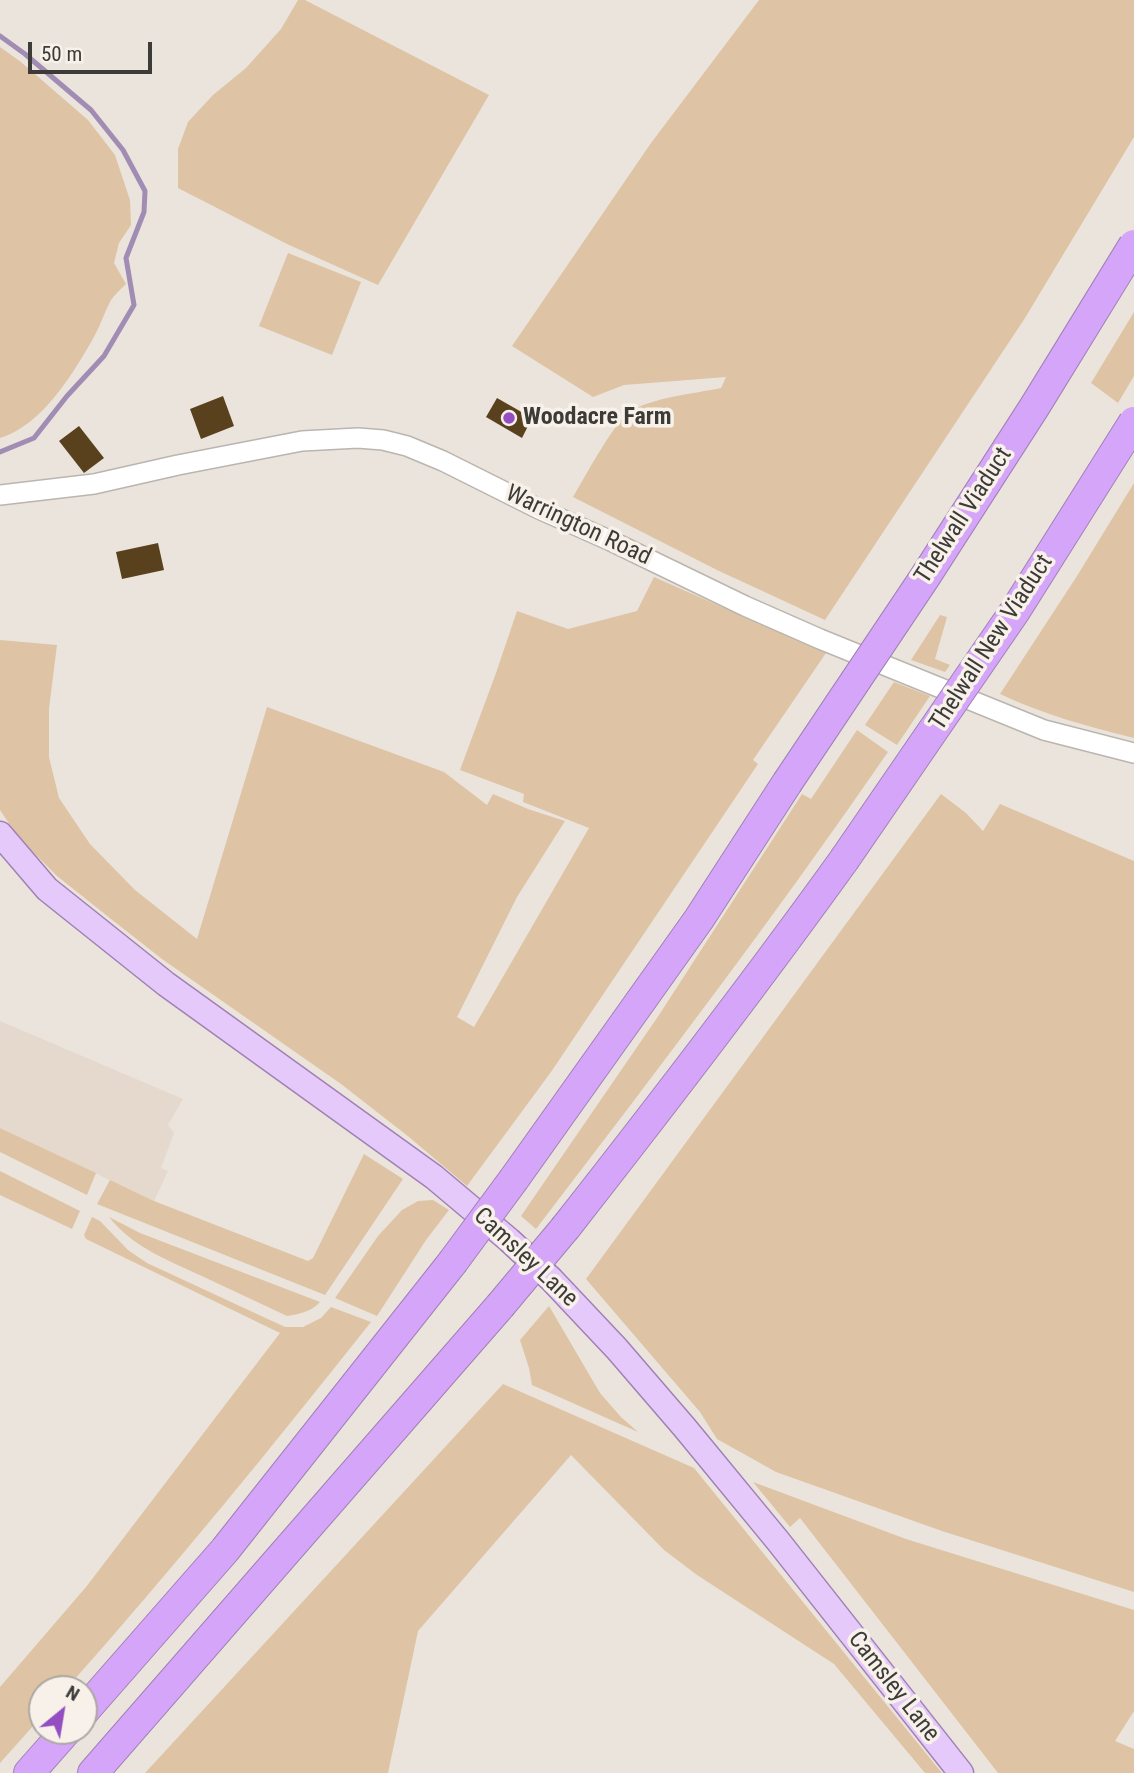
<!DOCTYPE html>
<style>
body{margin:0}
#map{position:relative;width:1134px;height:1773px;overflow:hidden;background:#eae4dd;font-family:"Roboto Condensed",sans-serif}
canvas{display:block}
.north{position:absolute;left:28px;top:1675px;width:70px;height:70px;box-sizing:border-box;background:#f7f1ea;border:2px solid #ada8a3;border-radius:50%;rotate:30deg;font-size:19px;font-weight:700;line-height:28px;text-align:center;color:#3d3b38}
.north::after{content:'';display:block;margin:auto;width:24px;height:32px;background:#944ec2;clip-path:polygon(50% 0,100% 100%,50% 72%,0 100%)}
.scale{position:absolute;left:28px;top:42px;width:124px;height:32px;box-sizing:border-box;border:4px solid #3d3b38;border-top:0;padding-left:9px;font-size:21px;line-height:24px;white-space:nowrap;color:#3d3b38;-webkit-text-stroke:5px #f7f1ea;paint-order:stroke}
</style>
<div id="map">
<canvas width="1134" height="1773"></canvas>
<div class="north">N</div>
<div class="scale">50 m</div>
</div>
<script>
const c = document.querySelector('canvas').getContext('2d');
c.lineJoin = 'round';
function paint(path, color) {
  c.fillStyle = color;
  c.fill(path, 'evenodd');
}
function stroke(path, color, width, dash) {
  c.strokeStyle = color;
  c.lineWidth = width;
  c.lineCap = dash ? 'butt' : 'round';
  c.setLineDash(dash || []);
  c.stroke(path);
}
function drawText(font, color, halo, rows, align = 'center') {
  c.font = font + ' "Roboto Condensed",sans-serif';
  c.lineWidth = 7;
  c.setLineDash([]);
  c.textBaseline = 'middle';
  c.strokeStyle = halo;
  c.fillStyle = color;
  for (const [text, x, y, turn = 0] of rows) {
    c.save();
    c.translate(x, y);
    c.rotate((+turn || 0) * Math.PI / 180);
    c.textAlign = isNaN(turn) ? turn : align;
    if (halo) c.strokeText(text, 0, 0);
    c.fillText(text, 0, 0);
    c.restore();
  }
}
const built = new Path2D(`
 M 0,1021 L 183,1099 L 168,1125 L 174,1133 L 161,1168 L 168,1171 L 154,1201 L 0,1128 Z`);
const green = new Path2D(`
 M 298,0 L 305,0 L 489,95 L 378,285 L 287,244 L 178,188 L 178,149 L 188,122 L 213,95 L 246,68 L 281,29 Z
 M 759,0 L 1134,0 L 1134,137 L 1025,318 L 825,620 L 717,570 L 573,497 C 584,479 615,420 631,411 C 651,398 697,393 721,388 L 726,377 L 624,385 L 593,397 L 512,346 L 651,143 Z
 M 0,47 L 21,62 L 88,120 L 115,155 L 130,200 L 131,225 L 119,243 L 114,263 L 126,284 C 121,289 115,294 111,300 C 105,311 101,324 95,335 C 75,371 42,426 0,438 Z
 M 288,253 L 361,282 L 332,355 L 259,326 Z
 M 1134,312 L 1134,376 L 1118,403 L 1091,383 Z
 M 1134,483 L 1134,738 C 1089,727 1042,714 1000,694 L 1077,576 Z
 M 654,577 L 826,653 L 753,760 L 758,764 L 551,1072 L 467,1186 L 409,1137 L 341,1084 L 162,959 L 111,919 L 57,876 L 18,837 L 0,810 L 0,640 L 57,645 L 49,709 L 49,757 L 59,798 L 90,844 L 135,890 L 197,939 L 267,707 L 444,772 L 487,805 L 493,794 L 528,809 L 565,821 L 517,897 L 457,1017 L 474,1027 L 589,828 L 523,802 L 524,794 L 460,770 L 496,673 L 517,611 L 568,629 L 637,611 Z
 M 940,615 L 947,617 L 935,659 L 950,665 L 945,672 L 911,660 Z
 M 894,682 L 930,696 L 897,745 L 865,725 Z
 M 857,730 L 888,752 C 776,915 656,1072 536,1229 L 521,1216 L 659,1015 L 802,794 L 811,799 Z
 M 941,794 L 966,813 L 983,831 L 1000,804 L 1134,861 L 1134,1592 L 942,1531 L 776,1472 L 717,1439 L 700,1412 L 586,1279 Z
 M 0,1128 L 96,1173 L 87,1195 L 0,1152 Z
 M 364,1154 L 403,1179 L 325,1295 L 97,1204 L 110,1180 L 154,1201 L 308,1261 L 313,1258 Z
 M 0,1171 L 80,1211 L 72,1229 L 0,1195 Z
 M 433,1200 L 449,1210 L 426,1240 L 377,1316 L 335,1298 L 378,1236 L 402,1210 L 418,1201 Z
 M 92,1217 L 100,1221 L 128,1250 L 147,1263 L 285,1327 L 303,1327 L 321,1318 L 331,1307 L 371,1322 C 272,1447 172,1570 66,1689 L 42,1689 L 42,1716 L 0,1763 L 0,1687 L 86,1587 L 280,1333 L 86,1239 L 84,1235 Z
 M 109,1217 L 140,1233 L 320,1302 C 311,1312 299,1314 287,1316 C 260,1303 233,1291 206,1278 C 172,1262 133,1248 109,1217 Z
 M 549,1306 L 600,1393 L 621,1417 L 638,1432 L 532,1385 L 529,1368 L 520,1340 Z
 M 503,1384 L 694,1468 L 942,1773 L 925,1773 L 834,1664 L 697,1575 L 664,1550 L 571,1455 L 418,1631 L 388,1773 L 145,1773 Z
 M 753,1482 L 906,1539 L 1134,1610 L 1134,1711 L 1115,1741 L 1134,1749 L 1134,1773 L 998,1773 L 800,1518 L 790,1527 Z`);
const stream = new Path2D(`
 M 0,36 L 25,54 L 91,110 L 123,150 L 145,191 L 144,212 L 126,258 L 134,305 L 104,356 L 67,396 L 34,438 L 0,452`);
const building = new Path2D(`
 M 223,396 L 234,426 L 201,439 L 190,409 Z
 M 497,398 L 532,418 L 522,438 L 486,417 Z
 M 79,426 L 104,458 L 84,473 L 59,441 Z
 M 158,543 L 164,570 L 122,579 L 116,552 Z`);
const minor = new Path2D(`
 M 0,495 L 94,484 L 178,465 L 302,441 L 358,438 L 383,440 L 407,446 L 443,461 L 539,509 L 611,541 L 745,606 L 820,639 L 1044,730 L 1134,753`);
const major = new Path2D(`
 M 0,834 L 47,889 L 166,984 L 434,1177 L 509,1240 L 551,1279 L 617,1349 L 685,1428 L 778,1541 L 961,1773`);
const highway = new Path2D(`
 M 514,1179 L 699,919 L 787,783
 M 566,1227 C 661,1106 754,985 844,860
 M 84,1711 L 225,1550 L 452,1263
 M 29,1773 L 66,1731
 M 93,1773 L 500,1306`);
const highwayBridge = new Path2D(`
 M 787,783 L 925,577 L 1035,406 L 1134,245
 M 844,860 L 1015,611 L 1134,422
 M 452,1263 L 514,1179
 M 500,1306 L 566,1227`);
const markers = [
 [509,418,7,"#944ec2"]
];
const poiNames = [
 ["Woodacre Farm",523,418]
];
const streetNames = [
 ["Thelwall Viaduct",964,516,-57],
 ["Warrington Road",578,526,25],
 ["Thelwall New Viaduct",992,643,-57],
 ["Camsley Lane",525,1258,43],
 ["Camsley Lane",893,1687,52]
];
paint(built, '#e4d9cc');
paint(green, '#dec4a4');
stroke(stream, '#a18cb3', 5);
paint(building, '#5a411e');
stroke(minor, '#bab5ae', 22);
stroke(major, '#a080b5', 27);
stroke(highway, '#a080b5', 32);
stroke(minor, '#fff', 19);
stroke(major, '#e6c9fb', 24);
stroke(highway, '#d5a5f9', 30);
stroke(highwayBridge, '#a080b5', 32, []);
stroke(highwayBridge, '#d5a5f9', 30);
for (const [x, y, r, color] of markers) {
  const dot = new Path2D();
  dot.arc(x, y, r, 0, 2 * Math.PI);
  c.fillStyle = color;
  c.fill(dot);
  stroke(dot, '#f7f1ea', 2.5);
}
drawText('bold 24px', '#3d3b38', '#f7f1ea', poiNames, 'left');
drawText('24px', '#3d3b38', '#f7f1ea', streetNames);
</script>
